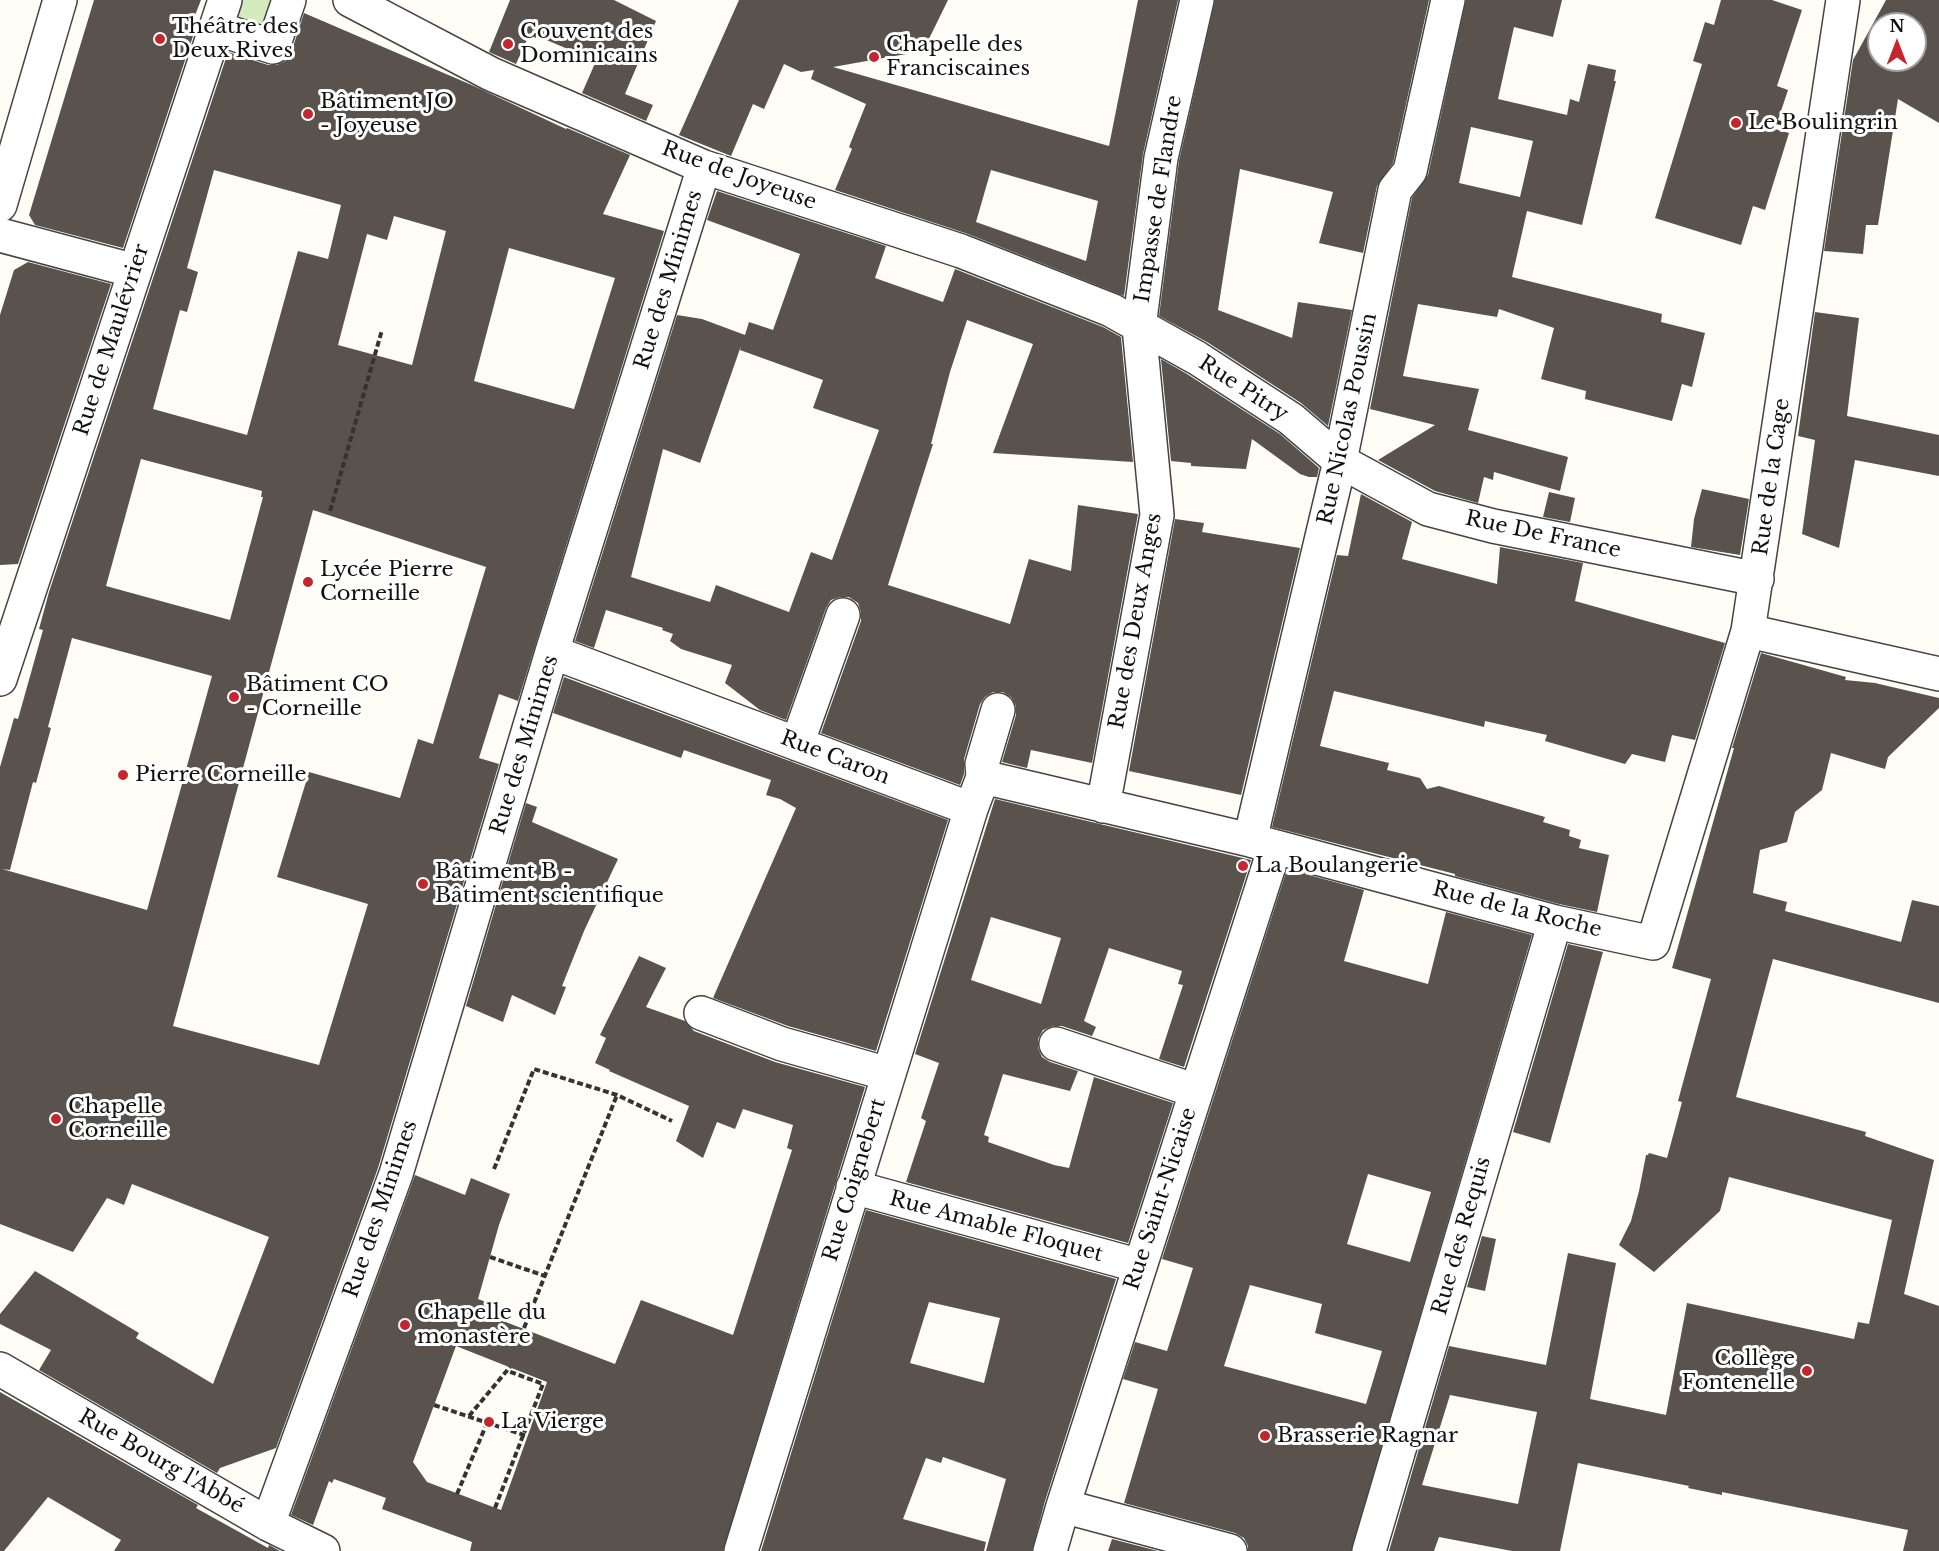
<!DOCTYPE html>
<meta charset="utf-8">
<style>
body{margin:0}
#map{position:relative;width:1939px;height:1551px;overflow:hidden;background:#fffdf5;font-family:"Libre Baskerville",serif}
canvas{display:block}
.north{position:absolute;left:1867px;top:12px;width:60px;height:60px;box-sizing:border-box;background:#fff;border:2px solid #a0a0a0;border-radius:50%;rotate:0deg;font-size:16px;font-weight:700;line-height:24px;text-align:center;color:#111}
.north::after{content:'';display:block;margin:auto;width:21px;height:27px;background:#c4262e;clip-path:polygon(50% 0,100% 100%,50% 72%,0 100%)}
</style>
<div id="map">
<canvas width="1939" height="1551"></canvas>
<div class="north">N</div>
</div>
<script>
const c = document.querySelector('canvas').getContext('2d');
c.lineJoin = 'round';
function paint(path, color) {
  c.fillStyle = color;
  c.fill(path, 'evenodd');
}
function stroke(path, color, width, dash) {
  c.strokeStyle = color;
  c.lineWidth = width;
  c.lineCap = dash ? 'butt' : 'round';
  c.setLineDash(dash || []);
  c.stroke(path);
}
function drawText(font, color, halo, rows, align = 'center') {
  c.font = font + ' "Libre Baskerville",serif';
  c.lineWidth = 6;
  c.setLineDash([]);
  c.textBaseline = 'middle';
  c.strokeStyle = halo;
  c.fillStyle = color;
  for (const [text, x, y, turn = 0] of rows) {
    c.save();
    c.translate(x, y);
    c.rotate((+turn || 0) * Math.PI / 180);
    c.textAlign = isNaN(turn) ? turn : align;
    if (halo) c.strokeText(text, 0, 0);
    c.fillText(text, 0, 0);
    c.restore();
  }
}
const green = new Path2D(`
 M 225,0 L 289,0 L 273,47 L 216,28 Z`);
const building = new Path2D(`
 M 94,0 L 201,0 L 190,28 L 195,30 L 123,248 L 35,225 L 29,215 Z
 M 510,0 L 614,0 L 656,21 L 625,94 L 653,105 L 646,121 L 582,93 L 596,61 L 530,33 L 516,64 L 489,52 Z
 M 739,0 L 948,0 L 923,51 L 833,67 L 1109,146 L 1138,0 L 1178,0 L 1143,154 L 1124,296 L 968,234 L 835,190 L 852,149 L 849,147 L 866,104 L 811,79 L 814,70 L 801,72 L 784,64 L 764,109 L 753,104 L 731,156 L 679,135 ZM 991,170 L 1098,201 L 1086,261 L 976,222 Z
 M 1215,0 L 1429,0 L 1393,163 L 1377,186 L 1363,253 L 1319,243 L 1333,192 L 1240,169 L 1218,310 L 1292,338 L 1298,302 L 1352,310 L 1328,426 L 1301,403 L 1207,342 L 1159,316 L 1179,161 Z
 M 1466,0 L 1562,0 L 1553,37 L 1514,27 L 1498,99 L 1567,115 L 1570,99 L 1579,102 L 1588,64 L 1616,70 L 1614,81 L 1616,81 L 1582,225 L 1527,211 L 1512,277 L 1662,314 L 1661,322 L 1705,333 L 1692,387 L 1682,384 L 1672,421 L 1585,399 L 1586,391 L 1541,379 L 1554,328 L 1499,309 L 1497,317 L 1418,304 L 1403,376 L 1479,389 L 1468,430 L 1568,457 L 1560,491 L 1494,472 L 1493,480 L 1484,477 L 1478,503 L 1435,491 L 1378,460 L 1435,425 L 1370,409 L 1412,198 L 1428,175 ZM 1471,127 L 1533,141 L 1520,197 L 1459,183 Z
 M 1721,0 L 1772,0 L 1802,10 L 1777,86 L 1788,90 L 1775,129 L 1789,133 L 1765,210 L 1753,206 L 1741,245 L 1655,218 L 1702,64 L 1693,61 L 1705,22 L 1714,25 Z
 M 1886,0 L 1939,0 L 1939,123 L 1898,99 L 1878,225 L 1866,225 L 1863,254 L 1824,251 L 1853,60 ZM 1879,24 L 1915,24 L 1915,60 L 1879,60 Z
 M 304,13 L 474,86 L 566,129 L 567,128 L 630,155 L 603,214 L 664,231 L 518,701 L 499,694 L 479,758 L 499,764 L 378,1168 L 276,1448 L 220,1468 L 217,1473 L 39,1370 L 51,1350 L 0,1324 L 0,1314 L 35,1271 L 139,1333 L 136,1338 L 213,1384 L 269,1237 L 132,1184 L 124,1205 L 107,1198 L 73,1252 L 0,1224 L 0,767 L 14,718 L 18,719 L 43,630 L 39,629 L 49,592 L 228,52 L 268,65 L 277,65 L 285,61 L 291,53 ZM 214,170 L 341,205 L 328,259 L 298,251 L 247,435 L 153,409 L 180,310 L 187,312 L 198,272 L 187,268 ZM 394,216 L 446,231 L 412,365 L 338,345 L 367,234 L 387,240 ZM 509,248 L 615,278 L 574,409 L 474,381 ZM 141,459 L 262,491 L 261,497 L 263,497 L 230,620 L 106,586 ZM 313,510 L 486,567 L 433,744 L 418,739 L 400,798 L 309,772 L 277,877 L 368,904 L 319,1065 L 173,1026 ZM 72,638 L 212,676 L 147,910 L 2,869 L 10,870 L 33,782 L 36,783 L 51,728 L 48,727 Z
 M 717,191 L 886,246 L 875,278 L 943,302 L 955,269 L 1103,327 L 1121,337 L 1133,462 L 993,453 L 1033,344 L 967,320 L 950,372 L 931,444 L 933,444 L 888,585 L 1010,624 L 1029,559 L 1071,571 L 1078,505 L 1138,514 L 1092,763 L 1031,750 L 1027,768 L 1002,762 L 1016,715 L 1016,706 L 1011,697 L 1003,692 L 993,692 L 985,697 L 980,704 L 964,759 L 964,774 L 960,785 L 821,733 L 861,621 L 861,612 L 858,603 L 849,597 L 840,597 L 831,600 L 826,608 L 786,720 L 760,710 L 725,683 L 732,665 L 681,649 L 670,641 L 673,634 L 662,630 L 663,628 L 606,610 L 594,648 L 575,641 L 677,315 L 702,319 L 745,335 L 749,322 L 773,330 L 800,254 L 707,220 ZM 741,346 L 740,350 L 823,380 L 813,408 L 879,430 L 832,560 L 811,552 L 789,612 L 716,585 L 710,602 L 631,577 L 663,449 L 700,463 Z
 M 28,262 L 111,284 L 18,564 L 0,565 L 0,315 L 14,270 Z
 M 1815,312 L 1859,318 L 1847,416 L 1939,435 L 1939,476 L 1855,460 L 1839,548 L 1802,534 L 1815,440 L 1798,436 Z
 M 1161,359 L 1187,374 L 1280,434 L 1319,468 L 1317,477 L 1309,477 L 1300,474 L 1252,439 L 1246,469 L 1191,466 L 1191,463 L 1171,461 Z
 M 1702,489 L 1749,499 L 1740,555 L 1691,547 L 1694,519 Z
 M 1549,492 L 1575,498 L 1570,522 L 1543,517 Z
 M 1361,494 L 1412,522 L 1402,559 L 1497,584 L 1500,547 L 1583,563 L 1575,601 L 1725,643 L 1695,740 L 1672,735 L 1665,762 L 1632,754 L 1625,764 L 1545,741 L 1547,735 L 1485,721 L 1484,727 L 1334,691 L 1320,746 L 1389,763 L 1387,770 L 1420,778 L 1427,789 L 1439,786 L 1545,817 L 1543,822 L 1570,830 L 1569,836 L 1581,840 L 1579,848 L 1609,855 L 1597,912 L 1559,904 L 1455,876 L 1455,874 L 1272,827 L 1337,555 L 1348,556 Z
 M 1175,519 L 1204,523 L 1202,532 L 1300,548 L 1241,795 L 1129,771 Z
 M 1761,653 L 1846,677 L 1845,680 L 1875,683 L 1939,698 L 1939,708 L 1888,757 L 1885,769 L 1831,753 L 1822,790 L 1795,812 L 1787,842 L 1760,850 L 1753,893 L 1787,902 L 1785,911 L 1901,942 L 1912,900 L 1939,906 L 1939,1003 L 1773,959 L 1736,1097 L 1866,1132 L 1865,1136 L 1934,1160 L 1904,1294 L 1939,1306 L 1939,1551 L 1903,1551 L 1908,1530 L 1722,1492 L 1722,1495 L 1688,1488 L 1689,1486 L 1578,1463 L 1560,1551 L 1512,1551 L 1439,1537 L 1434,1551 L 1389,1551 L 1449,1346 L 1546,1365 L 1568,1253 L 1616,1263 L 1590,1399 L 1666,1415 L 1687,1303 L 1854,1339 L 1858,1322 L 1869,1324 L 1892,1220 L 1729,1177 L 1720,1211 L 1654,1272 L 1619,1245 L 1631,1221 L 1639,1191 L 1646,1155 L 1648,1155 L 1649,1153 L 1667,1158 L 1682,1102 L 1678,1101 L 1711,979 L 1672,968 L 1734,748 L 1732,748 ZM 1450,1395 L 1537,1412 L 1518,1504 L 1422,1485 Z
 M 564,677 L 948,820 L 876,1051 L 788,1026 L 713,998 L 796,808 L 780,799 L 766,795 L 771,780 L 684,750 L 681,758 L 553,713 Z
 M 995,799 L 1251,860 L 1184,1067 L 1159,1059 L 1183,985 L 1178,984 L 1182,971 L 1109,948 L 1084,1021 L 1096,1027 L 1092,1036 L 1062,1026 L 1053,1026 L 1043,1030 L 1038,1039 L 1038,1048 L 1042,1057 L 1050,1062 L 1078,1071 L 1070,1091 L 1003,1074 L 984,1135 L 989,1137 L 988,1142 L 1054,1165 L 1069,1168 L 1094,1077 L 1173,1103 L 1128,1243 L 906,1182 L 926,1121 L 921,1118 L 939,1063 L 915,1054 ZM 991,917 L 1061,938 L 1041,1004 L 971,980 Z
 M 526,803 L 537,807 L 532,822 L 618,859 L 584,931 L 562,986 L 566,987 L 555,1015 L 512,995 L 503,1022 L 466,1006 Z
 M 1287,869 L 1364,890 L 1344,961 L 1428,984 L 1446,912 L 1532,935 L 1351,1551 L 1248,1551 L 1248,1546 L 1244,1538 L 1235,1533 L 1124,1503 L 1158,1389 L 1123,1379 L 1135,1342 L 1167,1351 L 1193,1268 L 1162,1259 ZM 1368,1174 L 1431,1192 L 1410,1262 L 1347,1244 ZM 1250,1285 L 1322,1304 L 1315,1333 L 1382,1351 L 1366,1404 L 1224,1366 Z
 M 1568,944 L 1603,952 L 1550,1143 L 1513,1132 Z
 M 639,956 L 666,968 L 646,1007 L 685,1021 L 694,1031 L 775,1062 L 865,1087 L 723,1551 L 470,1551 L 472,1542 L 382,1509 L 386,1498 L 334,1479 L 332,1483 L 329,1481 L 313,1525 L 291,1515 L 415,1175 L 465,1195 L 471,1178 L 510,1194 L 499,1225 L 478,1299 L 494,1305 L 490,1316 L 615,1364 L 641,1300 L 733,1335 L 792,1150 L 787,1148 L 793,1125 L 743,1109 L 735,1129 L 717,1122 L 703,1158 L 676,1141 L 689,1106 L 609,1071 L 610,1070 L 595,1063 L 606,1038 L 600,1035 ZM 456,1346 L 547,1382 L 501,1510 L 427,1482 L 413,1462 Z
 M 866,1210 L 1116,1279 L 1045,1501 L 1032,1551 L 986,1551 L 1006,1479 L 943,1457 L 941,1463 L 926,1458 L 903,1519 L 986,1542 L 984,1551 L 761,1551 ZM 929,1302 L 1000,1318 L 984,1383 L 910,1363 Z
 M 1482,1236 L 1496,1239 L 1485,1291 L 1467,1287 Z
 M 0,1392 L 198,1505 L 196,1508 L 268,1548 L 269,1545 L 280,1551 L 114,1551 L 121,1540 L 48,1497 L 4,1551 L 0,1551 Z
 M 1112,1539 L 1158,1551 L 1108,1551 Z`);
const path = new Path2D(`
 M 1767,119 L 1784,124 L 1788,111
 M 330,511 L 382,330
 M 494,1169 L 534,1069 L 617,1095 L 672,1121
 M 490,1257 L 545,1276
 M 524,1328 L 617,1095
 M 434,1405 L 527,1436
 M 469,1416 L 510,1367
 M 457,1494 L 487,1423
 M 495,1508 L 543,1384 L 508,1371`);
const minor = new Path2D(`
 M 350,0 L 491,74 L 704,167 L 961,251 L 1111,310 L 1197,358 L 1291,419 L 1340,461 L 1428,509 L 1493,526 L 1757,579
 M 216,28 L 273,47 L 289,0
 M 0,205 L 60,0
 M 0,235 L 135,271
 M 1748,631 L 1939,674
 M 552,652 L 971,809
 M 0,679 L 225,0
 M 797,744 L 843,615
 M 983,777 L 1250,840 L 1555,922 L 1653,943 L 1748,631 L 1843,0
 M 1103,806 L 1157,515 L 1139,327 L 1161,158 L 1197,0
 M 1250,840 L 1340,461 L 1395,190 L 1410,171 L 1448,0
 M 701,1013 L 782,1044 L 888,1074
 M 1056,1044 L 1196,1091
 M 853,1187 L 1140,1266
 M 0,1369 L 268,1524 L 323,1551
 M 1063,1506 L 1230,1551
 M 268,1524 L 396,1174 L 552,652 L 704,167
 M 741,1551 L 971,809 L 983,777 L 982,764 L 998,710
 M 1050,1551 L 1063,1506 L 1275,847
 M 1369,1551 L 1555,922`);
const markers = [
 [160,39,6,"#c4262e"],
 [508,44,6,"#c4262e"],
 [874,57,6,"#c4262e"],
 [308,114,6,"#c4262e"],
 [1736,123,6,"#c4262e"],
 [308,582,6,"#c4262e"],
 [234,697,6,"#c4262e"],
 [123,775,6,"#c4262e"],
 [1243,866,6,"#c4262e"],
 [423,884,6,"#c4262e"],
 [56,1119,6,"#c4262e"],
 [405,1325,6,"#c4262e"],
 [1807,1371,6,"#c4262e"],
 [489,1422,6,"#c4262e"],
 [1265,1436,6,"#c4262e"]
];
const poiNames = [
 ["Théâtre des",172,27],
 ["Deux Rives",172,51],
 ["Couvent des",520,32],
 ["Dominicains",520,56],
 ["Chapelle des",886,45],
 ["Franciscaines",886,69],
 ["Bâtiment JO",320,102],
 ["- Joyeuse",320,126],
 ["Le Boulingrin",1748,123],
 ["Lycée Pierre",320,570],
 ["Corneille",320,594],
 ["Bâtiment CO",246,685],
 ["- Corneille",246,709],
 ["Pierre Corneille",135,775],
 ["La Boulangerie",1255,866],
 ["Bâtiment B -",435,872],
 ["Bâtiment scientifique",435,896],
 ["Chapelle",68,1107],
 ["Corneille",68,1131],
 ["Chapelle du",417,1313],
 ["monastère",417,1337],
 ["Collège",1795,1359,"right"],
 ["Fontenelle",1795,1383,"right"],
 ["La Vierge",501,1422],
 ["Brasserie Ragnar",1277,1436]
];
const streetNames = [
 ["Rue de Joyeuse",739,176,20],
 ["Impasse de Flandre",1159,199,-81],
 ["Rue des Minimes",669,280,-73],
 ["Rue de Maulévrier",112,340,-72],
 ["Rue Pitry",1243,389,33],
 ["Rue Nicolas Poussin",1348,419,-78],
 ["Rue de la Cage",1772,477,-82],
 ["Rue De France",1543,535,12],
 ["Rue des Deux Anges",1136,621,-80],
 ["Rue des Minimes",525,745,-73],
 ["Rue Caron",835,758,21],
 ["Rue de la Roche",1517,910,14],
 ["Rue Coignebert",855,1180,-73],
 ["Rue Saint-Nicaise",1161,1199,-72],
 ["Rue des Minimes",381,1209,-71],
 ["Rue Amable Floquet",996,1227,15],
 ["Rue des Requis",1462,1236,-74],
 ["Rue Bourg l'Abbé",161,1462,30]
];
paint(green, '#d5ebbd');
paint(building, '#5a524d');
stroke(minor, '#444', 36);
stroke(path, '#333', 4, [6, 3]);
stroke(minor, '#fff', 33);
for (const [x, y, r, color] of markers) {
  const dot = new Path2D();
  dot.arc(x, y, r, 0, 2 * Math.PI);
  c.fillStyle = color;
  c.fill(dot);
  stroke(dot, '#fff', 2);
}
drawText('21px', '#111', '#fff', poiNames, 'left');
drawText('21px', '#111', '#fff', streetNames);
</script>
